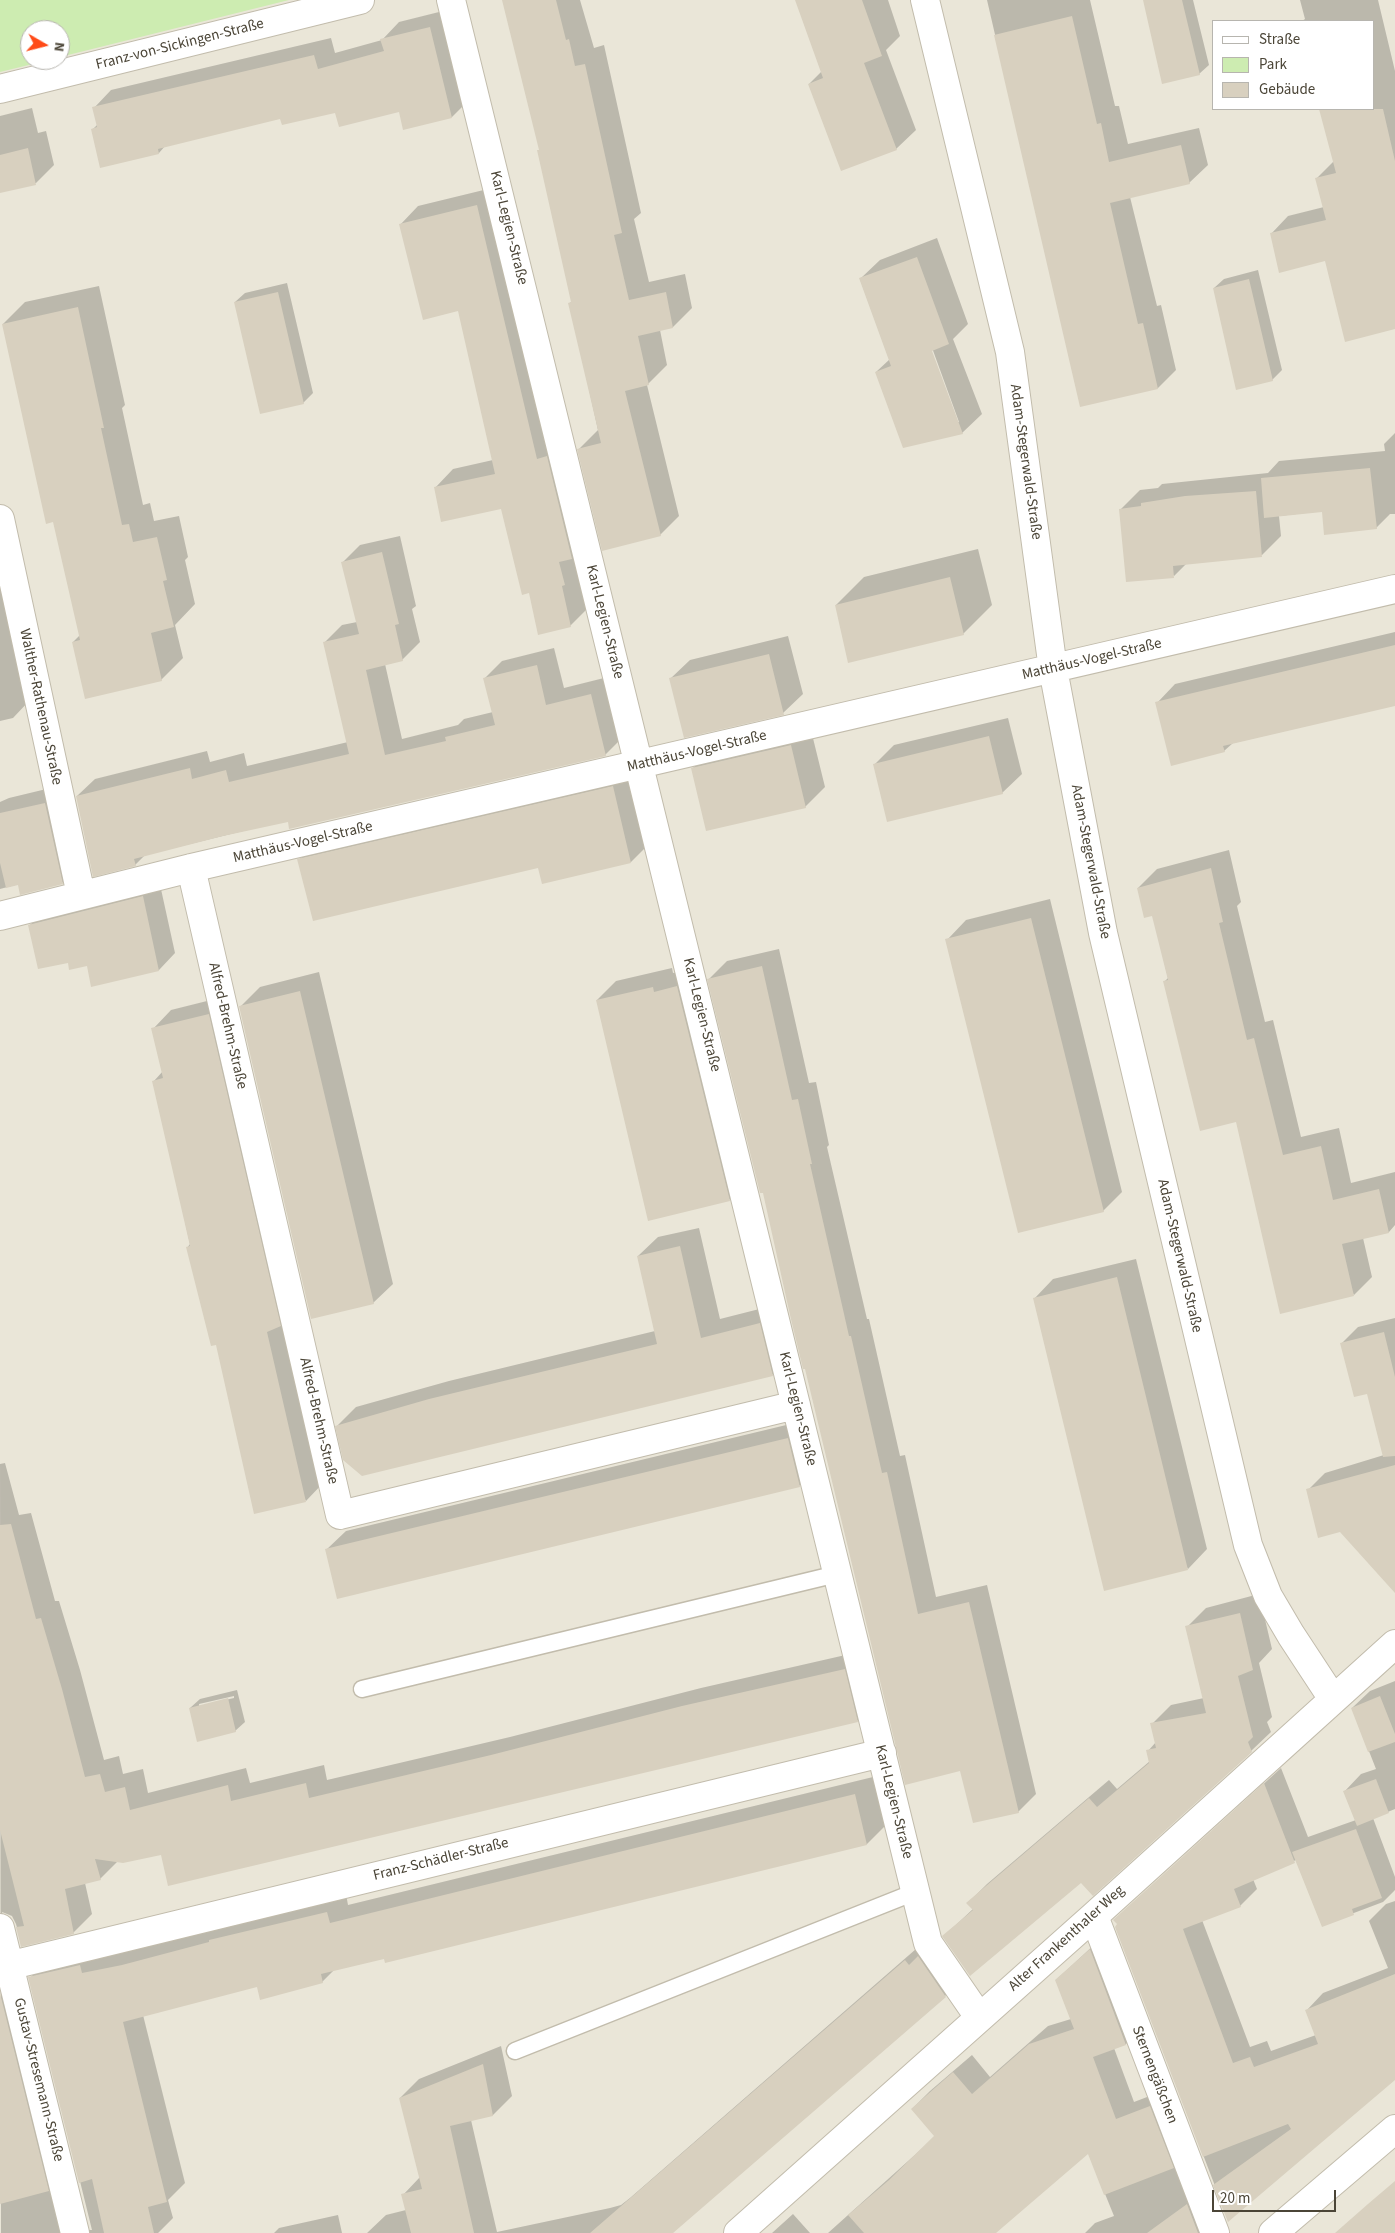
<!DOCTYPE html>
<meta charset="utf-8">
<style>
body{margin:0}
#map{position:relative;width:1395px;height:2233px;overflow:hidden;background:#f6f3ea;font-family:"Source Sans 3",sans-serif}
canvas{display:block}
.legend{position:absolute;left:1212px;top:20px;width:162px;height:90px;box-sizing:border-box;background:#fff;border:1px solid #b7b5af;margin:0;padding:6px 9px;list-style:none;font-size:15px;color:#4b4537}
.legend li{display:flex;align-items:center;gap:10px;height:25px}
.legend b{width:25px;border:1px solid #b7b5af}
.north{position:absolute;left:20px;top:20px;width:50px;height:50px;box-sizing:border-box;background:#fff;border:1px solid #b7b5af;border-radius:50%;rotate:98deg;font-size:14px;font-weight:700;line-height:20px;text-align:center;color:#4b4537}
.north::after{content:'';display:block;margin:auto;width:18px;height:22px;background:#ff4b18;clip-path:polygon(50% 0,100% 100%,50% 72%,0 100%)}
.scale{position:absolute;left:1212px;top:2190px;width:124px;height:22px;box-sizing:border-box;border:2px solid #4b4537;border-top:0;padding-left:6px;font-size:15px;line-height:18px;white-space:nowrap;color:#4b4537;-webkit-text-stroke:4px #fff;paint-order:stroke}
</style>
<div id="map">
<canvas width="1395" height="2233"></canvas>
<ul class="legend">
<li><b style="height:6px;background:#fff"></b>Straße</li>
<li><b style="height:14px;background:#cdecb1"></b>Park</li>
<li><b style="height:14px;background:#d8d0bf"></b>Gebäude</li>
</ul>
<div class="north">N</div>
<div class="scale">20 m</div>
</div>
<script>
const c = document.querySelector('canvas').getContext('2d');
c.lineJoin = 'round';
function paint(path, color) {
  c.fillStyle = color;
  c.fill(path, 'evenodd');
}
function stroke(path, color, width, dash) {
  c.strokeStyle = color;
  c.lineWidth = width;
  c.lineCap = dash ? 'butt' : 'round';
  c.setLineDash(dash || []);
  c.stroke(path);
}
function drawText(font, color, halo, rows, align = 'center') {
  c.font = font + ' "Source Sans 3",sans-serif';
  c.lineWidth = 4.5;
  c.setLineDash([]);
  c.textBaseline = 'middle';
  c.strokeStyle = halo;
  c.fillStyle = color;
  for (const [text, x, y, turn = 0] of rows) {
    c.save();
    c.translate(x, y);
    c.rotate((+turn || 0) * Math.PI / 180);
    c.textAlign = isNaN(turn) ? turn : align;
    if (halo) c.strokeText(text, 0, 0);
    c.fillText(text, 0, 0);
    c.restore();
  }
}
const residential = new Path2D(`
 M 0,0 L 1395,0 L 1395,2233 L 0,2233 ZM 1214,21 L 1374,21 L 1374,109 L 1214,109 ZM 30,30 L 60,30 L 60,60 L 30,60 Z`);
const green = new Path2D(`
 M 0,0 L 289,0 L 60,57 L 60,30 L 30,30 L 30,60 L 49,60 L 0,72 Z`);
const shadow = new Path2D(`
 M 504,0 L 580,0 L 594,48 L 604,45 L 641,213 L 634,219 L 649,282 L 685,274 L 692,308 L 673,327 L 660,330 L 667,365 L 647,385 L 679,516 L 660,535 L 579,449 L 598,430 L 570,303 L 572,301 L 540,149 Z
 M 796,0 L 888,0 L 900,36 L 886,50 L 916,130 L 896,149 L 809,84 L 822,71 Z
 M 987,0 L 1090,0 L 1115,106 L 1119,106 L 1128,144 L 1199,128 L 1208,165 L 1189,183 L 1130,197 L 1157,306 L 1161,305 L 1176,370 L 1158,388 L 1081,406 Z
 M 1144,0 L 1193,0 L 1209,65 L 1199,74 Z
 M 1300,0 L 1378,0 L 1395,71 L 1395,328 L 1326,260 L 1271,234 L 1288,216 L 1324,207 L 1317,178 L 1334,161 L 1321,109 L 1374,109 L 1374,21 L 1302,21 L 1305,19 Z
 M 447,10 L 469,100 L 452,117 L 400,111 L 336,111 L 281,118 L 165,146 L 159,153 L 93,129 L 98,124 L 94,108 L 111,90 L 331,38 L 335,53 L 382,40 L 399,22 Z
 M 32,108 L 38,133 L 46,131 L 54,165 L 36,183 L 0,192 L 0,116 Z
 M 496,187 L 589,607 L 570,626 L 530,592 L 502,507 L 435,488 L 453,469 L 493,460 L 459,309 L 400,225 L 418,206 Z
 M 937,238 L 968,324 L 953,339 L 982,414 L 962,433 L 876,372 L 890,359 L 860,279 L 880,260 ZM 931,345 L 959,422 L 957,422 L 928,346 Z
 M 1258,270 L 1282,370 L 1272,380 L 1214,288 L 1224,279 Z
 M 287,283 L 313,393 L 303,403 L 235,302 L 245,293 Z
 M 99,286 L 125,405 L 122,408 L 143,505 L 150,503 L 154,521 L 179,516 L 188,557 L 185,560 L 195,604 L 175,625 L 183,658 L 161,680 L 73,642 L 80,635 L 54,521 L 3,324 L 25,302 Z
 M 1395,433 L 1395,514 L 1390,514 L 1376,528 L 1323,511 L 1279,516 L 1281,536 L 1262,555 L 1187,563 L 1174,576 L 1121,509 L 1140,490 L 1158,488 L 1162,484 L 1268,473 L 1279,461 L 1385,451 L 1384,444 Z
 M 400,536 L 416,606 L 412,609 L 420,642 L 402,660 L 385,664 L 402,739 L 458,725 L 464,719 L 493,712 L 484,679 L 502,661 L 554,648 L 564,688 L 608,677 L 623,737 L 605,755 L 288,820 L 145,855 L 135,865 L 77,796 L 95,779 L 207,751 L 210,762 L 244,753 L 247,766 L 348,742 L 324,643 L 342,625 L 357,622 L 343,562 L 360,545 Z
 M 978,549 L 992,605 L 963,634 L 836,605 L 864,577 Z
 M 0,564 L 30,700 L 13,718 L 0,721 Z
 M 1395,632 L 1395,705 L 1233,743 L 1224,751 L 1157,703 L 1175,684 Z
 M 788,636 L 803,694 L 783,713 L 670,679 L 690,660 Z
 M 1008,718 L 1022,774 L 1002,793 L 874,765 L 894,745 Z
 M 810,726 L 825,787 L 805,807 L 692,769 L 712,749 Z
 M 632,768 L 650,843 L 631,862 L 299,860 L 318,840 Z
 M 63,785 L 80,865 L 62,883 L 19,884 L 0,889 L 0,802 L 9,798 Z
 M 1229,850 L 1241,902 L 1237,906 L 1265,1022 L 1273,1020 L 1301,1137 L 1339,1128 L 1351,1183 L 1395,1172 L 1395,1225 L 1389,1232 L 1363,1238 L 1372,1277 L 1354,1295 L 1237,1120 L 1164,982 L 1168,978 L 1153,914 L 1138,888 L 1157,869 Z
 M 159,880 L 175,953 L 159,970 L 69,961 L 29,926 L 46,909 Z
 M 1050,899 L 1122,1192 L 1103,1211 L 947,940 L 966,920 Z
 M 779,949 L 809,1083 L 816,1082 L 829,1145 L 827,1147 L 867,1319 L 869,1319 L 900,1456 L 905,1455 L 936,1597 L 987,1585 L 1036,1794 L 1018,1812 L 961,1769 L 764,1191 L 709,979 L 727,961 Z
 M 672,968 L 673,973 L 696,968 L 748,1180 L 729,1200 L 597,1000 L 616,981 Z
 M 319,972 L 393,1284 L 373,1303 L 240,1007 L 260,987 Z
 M 227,996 L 324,1482 L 306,1501 L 217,1344 L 187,1248 L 190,1244 L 154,1081 L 163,1071 L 153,1029 L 171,1010 Z
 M 699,1228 L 720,1319 L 779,1304 L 791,1356 L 772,1375 L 337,1426 L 356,1407 L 449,1381 L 655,1331 L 638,1256 L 658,1237 Z
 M 1136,1259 L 1207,1549 L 1188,1569 L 1034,1299 L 1053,1279 Z
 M 1395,1318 L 1395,1591 L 1308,1490 L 1325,1473 L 1384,1455 L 1368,1393 L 1341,1344 L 1358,1327 Z
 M 807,1420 L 819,1466 L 799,1486 L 326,1550 L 346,1531 Z
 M 5,1463 L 19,1515 L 31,1513 L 55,1601 L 59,1601 L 80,1670 L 104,1760 L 119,1756 L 123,1774 L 143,1769 L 148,1793 L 246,1768 L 250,1783 L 324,1765 L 327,1780 L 510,1737 L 701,1688 L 863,1651 L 875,1703 L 857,1721 L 118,1861 L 100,1879 L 85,1883 L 92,1914 L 73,1933 L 22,1945 L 16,1924 L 12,1916 L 2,1912 L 82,2225 L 89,2230 L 92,2230 L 30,1978 L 48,1959 L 346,1894 L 348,1905 L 873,1777 L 885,1826 L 867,1844 L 335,1969 L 322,1982 L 258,1986 L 143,2015 L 185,2183 L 168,2200 L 173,2218 L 158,2233 L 1,2233 L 0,1464 Z
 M 1259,1594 L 1272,1649 L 1259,1663 L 1272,1717 L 1267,1722 L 1271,1732 L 1251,1751 L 1081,1881 L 944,1936 L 973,1909 L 968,1903 L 987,1884 L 1109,1780 L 1117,1789 L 1150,1761 L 1148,1751 L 1156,1742 L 1152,1724 L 1171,1705 L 1204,1698 L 1187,1627 L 1206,1608 Z
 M 1395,1681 L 1395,1809 L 1373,1818 L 1395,1877 L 1395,1890 L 1383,1902 L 1322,1925 L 1296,1860 L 1253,1879 L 1257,1889 L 1240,1906 L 1202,1920 L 1250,2047 L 1267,2041 L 1271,2051 L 1316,2035 L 1307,2010 L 1323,1993 L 1388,1968 L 1369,1921 L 1386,1904 L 1395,1901 L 1395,2076 L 1228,2220 L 1116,1927 L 1119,1924 L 1115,1920 L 1281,1768 L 1308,1837 L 1356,1820 L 1344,1792 L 1361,1774 L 1376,1769 L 1352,1708 L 1370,1691 Z
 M 237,1690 L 245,1722 L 235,1731 L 190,1708 L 200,1699 ZM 234,1696 L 234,1698 L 199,1706 L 199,1704 Z
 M 1108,1932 L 1144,2026 L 1126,2044 L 1114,2048 L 1134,2102 L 1168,2089 L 1213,2233 L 1085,2233 L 1095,2223 L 1114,2216 L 1088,2152 L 994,2233 L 828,2233 L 936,2136 L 912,2109 L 930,2091 L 972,2055 L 990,2077 L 1048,2026 L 1071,2019 L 1056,1980 Z
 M 924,1942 L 964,1977 L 945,1996 L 671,2233 L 367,2233 L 386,2215 L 406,2210 L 403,2195 L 420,2177 L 400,2098 L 419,2079 L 501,2046 L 512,2096 L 493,2115 L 471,2120 L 497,2232 L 610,2208 L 621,2205 L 630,2198 Z
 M 793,2214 L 810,2233 L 772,2233 Z
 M 338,2215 L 342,2233 L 274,2233 L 279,2228 Z`);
const building = new Path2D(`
 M 502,0 L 556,0 L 566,40 L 569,39 L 575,66 L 585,64 L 622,233 L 614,235 L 629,300 L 666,292 L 673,328 L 638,336 L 649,385 L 625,391 L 661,536 L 602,551 L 577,449 L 601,443 L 568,303 L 571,302 L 537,150 L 539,150 Z
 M 795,0 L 862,0 L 882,56 L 864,63 L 897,150 L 841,171 L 808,84 L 823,78 Z
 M 1143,0 L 1182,0 L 1200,75 L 1162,84 Z
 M 1072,16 L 1097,124 L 1101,123 L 1109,162 L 1181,145 L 1190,184 L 1110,203 L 1138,324 L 1143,323 L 1158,389 L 1080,407 L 994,35 Z
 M 430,27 L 452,118 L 403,130 L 399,112 L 339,127 L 335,113 L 282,125 L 280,119 L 158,149 L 159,154 L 100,168 L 91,129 L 97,127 L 92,107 L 314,55 L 318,69 L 384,51 L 380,39 Z
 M 1319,109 L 1383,109 L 1395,161 L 1395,329 L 1345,342 L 1325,261 L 1279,273 L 1270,233 L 1326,220 L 1315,178 L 1336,173 Z
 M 28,148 L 36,185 L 0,193 L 0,155 Z
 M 477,205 L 537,459 L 547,456 L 572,559 L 559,562 L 565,585 L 562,586 L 571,627 L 538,635 L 529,593 L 522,595 L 501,509 L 441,522 L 434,487 L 495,474 L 458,311 L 423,320 L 399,224 Z
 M 917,257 L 949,344 L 932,351 L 963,434 L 903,448 L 875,372 L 891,366 L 859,278 Z
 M 1249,279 L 1273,381 L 1236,390 L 1213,288 Z
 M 278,292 L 304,404 L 260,414 L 234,302 Z
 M 78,307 L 104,428 L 101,428 L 122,525 L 129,524 L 133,542 L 157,537 L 167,580 L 163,581 L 174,627 L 151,633 L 162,681 L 85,699 L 72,642 L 80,640 L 53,522 L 46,524 L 2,324 Z
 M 1370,468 L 1377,529 L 1324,535 L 1322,512 L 1264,518 L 1261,478 Z
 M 1256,491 L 1262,557 L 1173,566 L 1174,578 L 1126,582 L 1119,509 L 1141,506 L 1141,503 L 1185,496 Z
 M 382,552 L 399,624 L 395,625 L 403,661 L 366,670 L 385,755 L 446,741 L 445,737 L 495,725 L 483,678 L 537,665 L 546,705 L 591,694 L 606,756 L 289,829 L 288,822 L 223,836 L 134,859 L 136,866 L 93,877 L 76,796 L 190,768 L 192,779 L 226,770 L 229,782 L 349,754 L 323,642 L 359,634 L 341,562 Z
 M 950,577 L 964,635 L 848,663 L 835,605 Z
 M 1395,645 L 1395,706 L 1223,746 L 1225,752 L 1171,766 L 1155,702 Z
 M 769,654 L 784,715 L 684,738 L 669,678 Z
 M 989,736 L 1003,794 L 887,822 L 873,764 Z
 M 791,745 L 806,808 L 706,831 L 691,768 Z
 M 613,786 L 631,863 L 542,884 L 538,868 L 313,921 L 297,859 Z
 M 45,803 L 63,884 L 20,895 L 18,885 L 6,888 L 0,863 L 0,813 Z
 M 1211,868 L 1223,922 L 1219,923 L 1247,1040 L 1254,1038 L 1283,1155 L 1321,1146 L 1333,1200 L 1379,1189 L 1389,1233 L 1342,1244 L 1354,1296 L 1280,1314 L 1236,1122 L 1200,1131 L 1163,981 L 1168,980 L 1152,916 L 1144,918 L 1137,888 Z
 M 143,896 L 159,971 L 91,987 L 87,966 L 69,970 L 68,963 L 38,969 L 28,925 Z
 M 1031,918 L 1104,1212 L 1018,1233 L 945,939 Z
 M 762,966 L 792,1100 L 798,1099 L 812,1164 L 810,1164 L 849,1336 L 851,1336 L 882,1473 L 887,1472 L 918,1614 L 969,1602 L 1019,1813 L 973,1823 L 960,1771 L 905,1785 L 805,1369 L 803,1369 L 790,1315 L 763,1193 L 760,1193 L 707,979 Z
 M 677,986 L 730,1201 L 648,1221 L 596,1000 L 653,987 L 654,992 Z
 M 300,991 L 374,1304 L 311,1319 L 239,1006 Z
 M 209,1014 L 281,1326 L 267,1332 L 306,1502 L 254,1514 L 216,1345 L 211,1346 L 186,1247 L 190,1246 L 152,1081 L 163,1078 L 151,1028 Z
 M 680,1246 L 701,1338 L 760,1323 L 773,1376 L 362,1476 L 343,1460 L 335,1426 L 429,1399 L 657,1344 L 637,1256 Z
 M 1117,1277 L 1188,1570 L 1104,1591 L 1033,1298 Z
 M 1384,1332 L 1395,1377 L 1395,1456 L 1383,1457 L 1367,1394 L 1354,1397 L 1340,1343 Z
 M 788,1438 L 800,1487 L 337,1599 L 325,1549 Z
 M 1395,1465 L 1395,1593 L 1340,1532 L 1318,1538 L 1306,1489 Z
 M 11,1524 L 36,1619 L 41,1618 L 62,1689 L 85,1777 L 100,1774 L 105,1792 L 125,1787 L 130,1810 L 228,1785 L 231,1801 L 306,1783 L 309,1798 L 491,1755 L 682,1706 L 845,1669 L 858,1722 L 168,1886 L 161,1855 L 123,1863 L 95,1859 L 101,1880 L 65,1889 L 74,1934 L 21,1947 L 16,1927 L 24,1926 L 0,1830 L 0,1525 Z
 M 1240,1613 L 1253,1670 L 1238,1676 L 1253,1737 L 1248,1742 L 1252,1752 L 1093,1896 L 1081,1883 L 970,1976 L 942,1936 L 973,1910 L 966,1903 L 1089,1798 L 1097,1807 L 1149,1763 L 1146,1750 L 1156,1748 L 1150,1723 L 1206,1713 L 1185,1626 Z
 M 1380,1696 L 1395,1734 L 1395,1742 L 1368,1752 L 1351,1708 Z
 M 228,1698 L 236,1732 L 197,1742 L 189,1708 Z
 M 1376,1779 L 1389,1813 L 1357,1826 L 1343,1791 Z
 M 1264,1783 L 1295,1863 L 1234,1889 L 1241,1907 L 1183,1929 L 1233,2063 L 1250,2057 L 1254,2067 L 1318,2044 L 1305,2010 L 1395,1974 L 1395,2080 L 1228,2222 L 1213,2185 L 1291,2129 L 1288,2124 L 1203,2157 L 1115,1927 L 1117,1924 L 1113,1920 Z
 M 855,1794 L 867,1845 L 385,1963 L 384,1959 L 321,1974 L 323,1983 L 260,2000 L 257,1987 L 123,2022 L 167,2202 L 148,2207 L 154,2233 L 104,2233 L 92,2179 L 79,2183 L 28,1977 L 80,1965 L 82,1973 L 122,1965 L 209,1942 L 209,1940 L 327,1912 L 330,1923 Z
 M 1356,1829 L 1382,1898 L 1352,1909 L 1354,1915 L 1322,1927 L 1292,1852 Z
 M 1090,1949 L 1126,2045 L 1093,2057 L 1116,2119 L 1150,2106 L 1174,2168 L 1104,2195 L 1088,2154 L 996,2233 L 864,2233 L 848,2215 L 889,2180 L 934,2136 L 911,2109 L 953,2072 L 972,2094 L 1029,2044 L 1074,2029 L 1055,1980 Z
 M 918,1956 L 946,1997 L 673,2233 L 590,2233 L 905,1960 L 909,1965 Z
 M 0,1993 L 49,2191 L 0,2204 Z
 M 483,2064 L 493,2116 L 450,2126 L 474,2233 L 411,2233 L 401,2194 L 422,2189 L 399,2098 Z
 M 1395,2181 L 1395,2233 L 1335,2233 L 1368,2204 Z
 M 1187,2204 L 1198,2233 L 1147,2233 Z`);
const service = new Path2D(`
 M 362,1689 L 837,1574
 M 515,2051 L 915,1892`);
const minor = new Path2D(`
 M 451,0 L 928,1943 L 979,2017
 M 925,0 L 1010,352 L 1053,669 L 1103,933 L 1248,1545 L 1268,1596 L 1291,1635 L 1333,1699
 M 0,89 L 360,0
 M 0,519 L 81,895
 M 191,868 L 340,1515 L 796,1405
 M 0,916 L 191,868 L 1395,589
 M 1094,1916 L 1215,2233
 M 0,1928 L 75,2233
 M 0,1968 L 882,1753
 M 738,2233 L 1094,1916 L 1395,1644`);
const tertiary = new Path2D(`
 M 1273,2233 L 1395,2129`);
const streetNames = [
 ["Franz-von-Sickingen-Straße",180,45,-14],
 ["Karl-Legien-Straße",508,228,76],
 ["Adam-Stegerwald-Straße",1025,462,82],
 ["Karl-Legien-Straße",604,622,76],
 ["Matthäus-Vogel-Straße",1092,660,-13],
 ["Walther-Rathenau-Straße",40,707,78],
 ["Matthäus-Vogel-Straße",697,752,-13],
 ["Matthäus-Vogel-Straße",303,843,-13],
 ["Adam-Stegerwald-Straße",1090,862,79],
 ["Karl-Legien-Straße",701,1015,76],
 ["Alfred-Brehm-Straße",227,1026,77],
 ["Adam-Stegerwald-Straße",1179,1256,77],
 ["Karl-Legien-Straße",797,1409,76],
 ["Alfred-Brehm-Straße",318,1421,77],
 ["Karl-Legien-Straße",893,1802,76],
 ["Franz-Schädler-Straße",441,1860,-14],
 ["Alter Frankenthaler Weg",1067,1939,-42],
 ["Sternengäßchen",1154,2075,69],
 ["Gustav-Stresemann-Straße",38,2080,76]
];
paint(residential, '#eae6d8');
paint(green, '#cdecb1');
paint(shadow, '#0003');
paint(building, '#d8d0bf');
stroke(service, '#c2bcac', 19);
stroke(minor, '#c2bcac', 30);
stroke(tertiary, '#c2bcac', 30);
stroke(service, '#fff', 16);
stroke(minor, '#fff', 28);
stroke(tertiary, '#fff', 28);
drawText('15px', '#4b4537', '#fff', streetNames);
</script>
